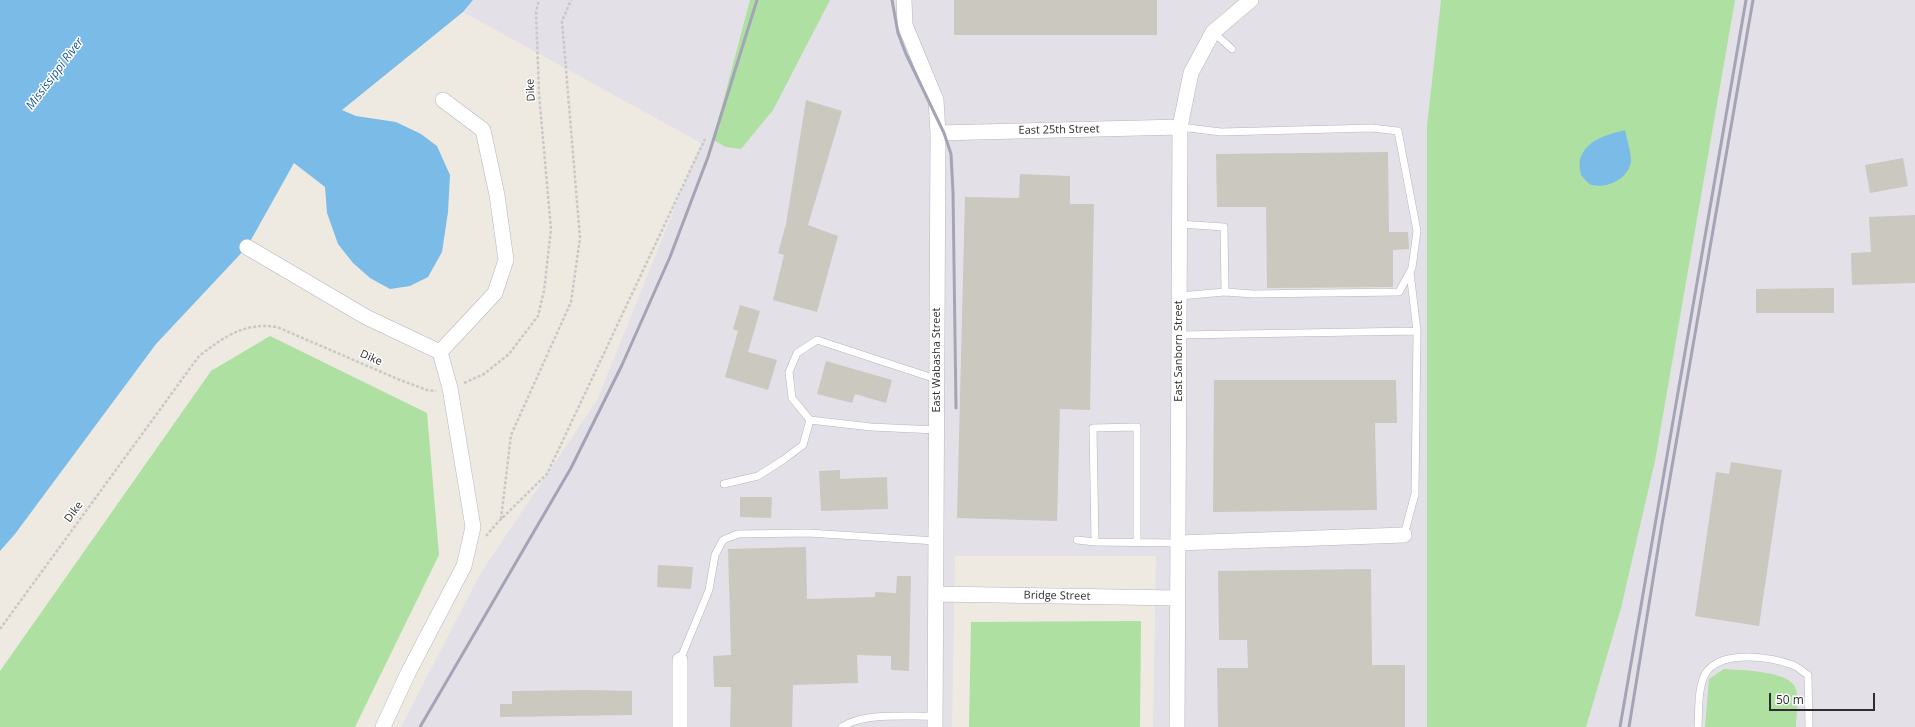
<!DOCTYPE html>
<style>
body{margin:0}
#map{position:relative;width:1915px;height:727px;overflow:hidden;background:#eeeae1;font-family:"Open Sans",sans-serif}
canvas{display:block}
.scale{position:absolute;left:1769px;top:693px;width:106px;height:18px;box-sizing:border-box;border:2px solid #2d2d2d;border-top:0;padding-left:5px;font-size:12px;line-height:14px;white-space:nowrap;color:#2d2d2d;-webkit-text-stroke:3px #fff;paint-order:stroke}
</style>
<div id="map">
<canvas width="1915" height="727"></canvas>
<div class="scale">50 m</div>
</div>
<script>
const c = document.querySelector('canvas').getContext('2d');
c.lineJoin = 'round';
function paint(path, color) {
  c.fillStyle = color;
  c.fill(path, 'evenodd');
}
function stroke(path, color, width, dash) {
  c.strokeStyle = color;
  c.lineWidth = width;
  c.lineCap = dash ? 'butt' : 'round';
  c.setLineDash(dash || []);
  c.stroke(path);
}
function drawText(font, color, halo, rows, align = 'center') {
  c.font = font + ' "Open Sans",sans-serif';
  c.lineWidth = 3;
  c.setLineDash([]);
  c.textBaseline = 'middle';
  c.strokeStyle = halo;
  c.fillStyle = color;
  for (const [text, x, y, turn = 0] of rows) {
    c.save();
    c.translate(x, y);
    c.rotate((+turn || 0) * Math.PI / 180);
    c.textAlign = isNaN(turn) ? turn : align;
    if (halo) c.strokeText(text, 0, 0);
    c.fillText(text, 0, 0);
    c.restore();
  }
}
const industrial = new Path2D(`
 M 473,0 L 1915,0 L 1915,727 L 1153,727 L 1156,556 L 955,556 L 952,727 L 401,727 L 480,574 L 597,400 L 701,143 L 463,12 Z`);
const green = new Path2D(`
 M 750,0 L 830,0 L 773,110 L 741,149 L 726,147 L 713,140 Z
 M 1441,0 L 1735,0 L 1655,461 L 1621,608 L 1586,727 L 1427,727 L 1427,126 Z
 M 270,336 L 427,413 L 439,555 L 355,727 L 0,727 L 0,671 L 211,371 Z
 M 1141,621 L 1140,727 L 969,727 L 971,622 Z
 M 1724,669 C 1740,670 1782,671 1793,684 C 1801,694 1796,715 1796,727 L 1705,727 L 1709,679 Z`);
const water = new Path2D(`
 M 0,0 L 473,0 L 463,12 L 342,110 L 356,116 L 396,122 L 421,134 L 437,146 L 450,175 L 448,212 L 442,252 L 428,277 L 410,286 L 390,289 L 370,278 L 353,263 L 338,244 L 327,213 L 325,187 L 294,163 L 247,247 L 156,344 L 15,534 L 0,551 Z
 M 1625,130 C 1627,140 1631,152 1631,161 C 1629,178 1608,189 1592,185 C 1588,184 1584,178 1581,175 C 1580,170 1579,163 1580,159 C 1587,139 1607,135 1625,130 Z`);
const building = new Path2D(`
 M 954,0 L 1157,0 L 1157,35 L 954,35 Z
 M 806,100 L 842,111 L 808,225 L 838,236 L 817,312 L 773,300 L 784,255 L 778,253 L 786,224 Z
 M 1388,152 L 1389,232 L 1408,232 L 1409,249 L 1393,250 L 1393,287 L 1267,288 L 1266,207 L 1217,207 L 1216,154 Z
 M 1903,158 L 1908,186 L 1870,193 L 1865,165 Z
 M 1020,174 L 1070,176 L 1070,204 L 1094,204 L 1090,410 L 1060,409 L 1057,521 L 957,518 L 965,197 L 1019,198 Z
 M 1915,215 L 1915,283 L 1852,285 L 1851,253 L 1871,252 L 1869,217 Z
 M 1834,288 L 1834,313 L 1756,313 L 1756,289 Z
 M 740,305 L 760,311 L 748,352 L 777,360 L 768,390 L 725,377 L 738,331 L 733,329 Z
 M 826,361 L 892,380 L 886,403 L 855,394 L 852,403 L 817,394 Z
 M 1214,380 L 1396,380 L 1397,423 L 1375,423 L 1377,510 L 1213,512 Z
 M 1731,462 L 1782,470 L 1759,626 L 1695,616 L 1716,472 L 1729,474 Z
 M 840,470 L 840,479 L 887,477 L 888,509 L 821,511 L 819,471 Z
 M 740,497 L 772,497 L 771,518 L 740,517 Z
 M 806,547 L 807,599 L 875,597 L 875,592 L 896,593 L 897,576 L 911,576 L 909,671 L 891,670 L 891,656 L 857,655 L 858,683 L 793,685 L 792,727 L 730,727 L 731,687 L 714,687 L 713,656 L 731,655 L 728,549 Z
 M 658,565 L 693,567 L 691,589 L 657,587 Z
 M 1371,569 L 1372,665 L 1405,665 L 1405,727 L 1218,727 L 1217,668 L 1248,668 L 1247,640 L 1219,640 L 1218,571 Z
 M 587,690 L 632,691 L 632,715 L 500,717 L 500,704 L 512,704 L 512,691 Z`);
const path = new Path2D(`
 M 464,383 L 484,374 L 509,354 L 538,316 L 544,291 L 551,229 L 539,94 L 536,12 L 539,0
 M 501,519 L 511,435 L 571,302 L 580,238 L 562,21 L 571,0
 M 486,536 L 498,522 L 547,474 L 705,139
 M 0,629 L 199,356 C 224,337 244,322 277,327 L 400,380 L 427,390 L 436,391`);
const service = new Path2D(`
 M 1213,32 L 1232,49
 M 1179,224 L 1224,227 L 1225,292
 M 1179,296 L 1225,292 L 1253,294 L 1399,292 L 1412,268 L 1417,231 L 1398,131 L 1372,128 L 1221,132 L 1180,127
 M 1179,335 L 1417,331
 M 936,430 L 871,427 L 810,420 L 792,398 L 789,372 L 797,353 L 817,340 L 936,379
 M 724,484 L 758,476 L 783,460 L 803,445 L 810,420
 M 1404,535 L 1415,494 L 1417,331 L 1410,272
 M 1077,540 L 1095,542 L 1178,543
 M 1095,542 L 1093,428 L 1137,427 L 1137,542
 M 680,660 L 709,590 L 715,555 L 723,540 L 738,534 L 808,533 L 936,541
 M 842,727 C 864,712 909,717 935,716
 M 1698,727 C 1699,711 1697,683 1708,670 C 1726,650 1770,657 1793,665 C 1798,667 1803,672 1808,675 L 1809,727`);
const minor = new Path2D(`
 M 904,0 L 905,25 L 936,100 L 938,133 L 935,727
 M 938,133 L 1180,127
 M 247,247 L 366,317 L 440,352 L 450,388 L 473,527 L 464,566 L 408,673 L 383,727
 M 440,352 L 495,293 L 506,260 L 497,195 L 483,130 L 443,100
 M 1178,543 L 1404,535
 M 936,594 L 1178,598
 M 680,727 L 680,660
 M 1177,727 L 1180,127 L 1191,73 L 1213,32 L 1251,0`);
const rail = new Path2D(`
 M 892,0 L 898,33 L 906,54 L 944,133 L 951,154 L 953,192 L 956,408
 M 420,727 L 571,468 L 622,365 L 670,257 L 708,157 L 757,0
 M 1620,727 L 1746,0
 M 1629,727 L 1662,524 L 1753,0`);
const streetNames = [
 ["Dike",531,90,-93],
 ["East 25th Street",1059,130,-1],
 ["East Sanborn Street",1179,351,-90],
 ["Dike",371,358,24],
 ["East Wabasha Street",937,360,-90],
 ["Dike",74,512,-54],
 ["Bridge Street",1057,596,1]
];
const waterNames = [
 ["Mississippi River",55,74,-53]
];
paint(industrial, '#e3e1e7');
paint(green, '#ade0a1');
paint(water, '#7bbbe8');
paint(building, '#cac8bf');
stroke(service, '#b4b5c0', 8);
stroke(minor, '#b4b5c0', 16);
stroke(path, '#c8c8c8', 2.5, [3, 2]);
stroke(service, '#fff', 7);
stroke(minor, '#fff', 15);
stroke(rail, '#a4a4b6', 3);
drawText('11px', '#2d2d2d', '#fff', streetNames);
drawText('italic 12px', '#165899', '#fff', waterNames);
</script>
